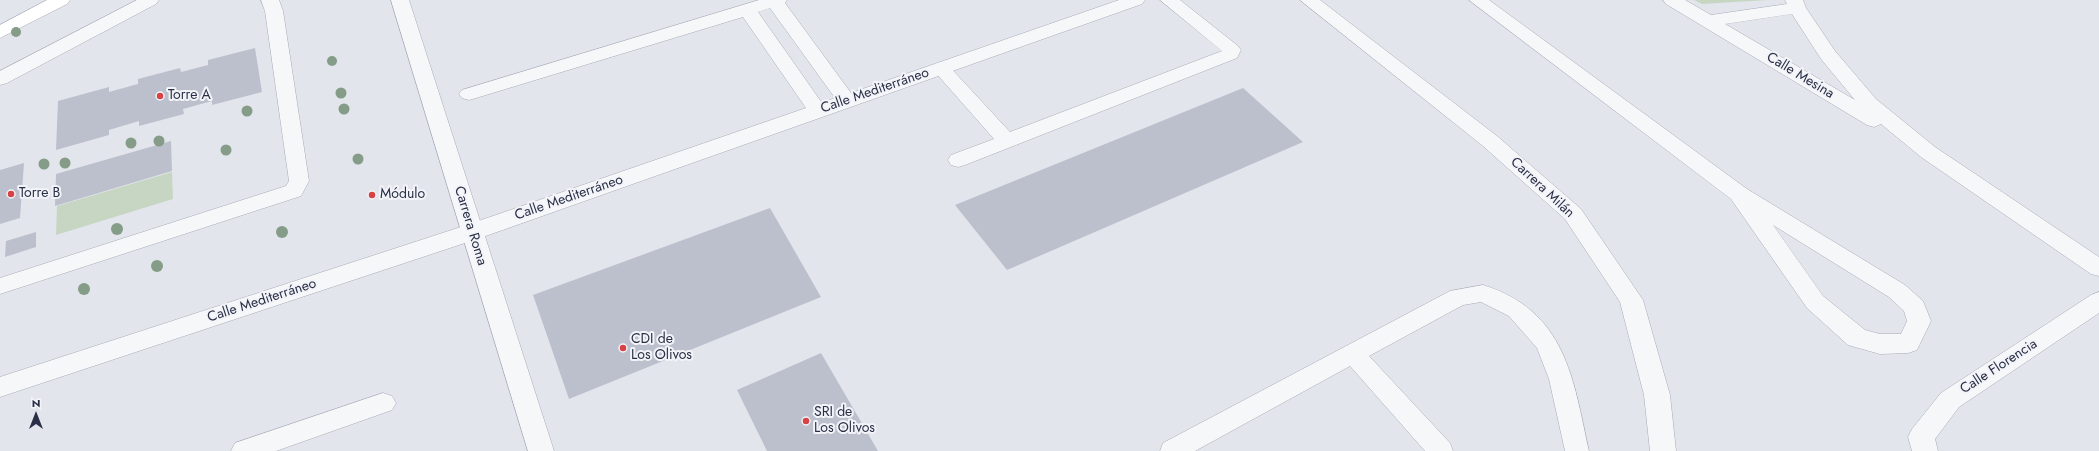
<!DOCTYPE html>
<meta charset="utf-8">
<style>
body{margin:0}
#map{position:relative;width:2099px;height:451px;overflow:hidden;background:#e3e5ec;font-family:Jost,sans-serif}
canvas{display:block}
.north{position:absolute;left:16px;top:395px;width:40px;height:40px;-webkit-text-stroke:3px #f3f4f9;paint-order:stroke;rotate:0deg;font-size:11px;font-weight:700;line-height:16px;text-align:center;color:#293045}
.north::after{content:'';display:block;margin:auto;width:14px;height:18px;background:#293045;clip-path:polygon(50% 0,100% 100%,50% 72%,0 100%)}
</style>
<div id="map">
<canvas width="2099" height="451"></canvas>
<div class="north">N</div>
</div>
<script>
const c = document.querySelector('canvas').getContext('2d');
c.lineJoin = 'round';
function paint(path, color) {
  c.fillStyle = color;
  c.fill(path, 'evenodd');
}
function stroke(path, color, width, dash) {
  c.strokeStyle = color;
  c.lineWidth = width;
  c.lineCap = dash ? 'butt' : 'round';
  c.setLineDash(dash || []);
  c.stroke(path);
}
function drawText(font, color, halo, rows, align = 'center') {
  c.font = font + ' Jost,sans-serif';
  c.lineWidth = 4;
  c.setLineDash([]);
  c.textBaseline = 'middle';
  c.strokeStyle = halo;
  c.fillStyle = color;
  for (const [text, x, y, turn = 0] of rows) {
    c.save();
    c.translate(x, y);
    c.rotate((+turn || 0) * Math.PI / 180);
    c.textAlign = isNaN(turn) ? turn : align;
    if (halo) c.strokeText(text, 0, 0);
    c.fillText(text, 0, 0);
    c.restore();
  }
}
const green = new Path2D(`
 M 1694,0 L 1768,0 L 1702,4 Z
 M 172,172 L 173,199 L 56,235 L 57,206 Z`);
const building = new Path2D(`
 M 255,48 L 262,92 L 212,105 L 212,101 L 183,109 L 184,114 L 139,126 L 139,121 L 109,130 L 109,135 L 56,150 L 58,101 L 109,87 L 109,92 L 138,84 L 138,79 L 180,68 L 181,72 L 208,65 L 208,60 Z
 M 1243,88 L 1303,142 L 1007,270 L 955,205 Z
 M 171,141 L 172,171 L 55,206 L 56,174 Z
 M 24,163 L 20,218 L 0,224 L 0,170 Z
 M 770,208 L 821,297 L 569,399 L 533,295 Z
 M 36,232 L 36,247 L 5,257 L 6,241 Z
 M 821,353 L 878,451 L 767,451 L 737,390 Z`);
const service = new Path2D(`
 M 137,0 L 159,0 L 156,4 L 7,83 L 0,85 L 0,71 Z
 M 261,0 L 279,0 L 283,11 L 309,181 L 301,196 L 0,294 L 0,278 L 286,186 L 289,181 L 265,11 Z
 M 1160,0 L 1180,0 L 1238,46 L 1241,50 L 1237,58 L 965,165 L 958,167 L 951,165 L 948,160 L 951,155 L 994,139 L 935,72 L 932,68 L 935,64 L 941,62 L 947,64 L 1010,132 L 1222,51 Z
 M 1483,285 C 1566,311 1573,378 1589,451 L 1565,451 L 1549,379 L 1537,348 L 1509,316 L 1481,302 L 1463,305 L 1369,356 L 1450,443 L 1453,451 L 1425,451 L 1350,366 L 1195,451 L 1160,451 L 1163,443 L 1450,291 Z`);
const minor = new Path2D(`
 M 759,0 L 787,0 L 785,3 L 851,93 L 1119,0 L 1145,0 L 1142,4 L 480,238 L 0,397 L 0,377 L 464,226 L 806,108 L 743,17 L 476,98 L 469,100 L 462,98 L 459,94 L 462,90 ZM 770,8 L 835,98 L 822,103 L 758,12 Z
 M 1469,0 L 1489,0 L 1747,189 L 1905,285 L 1923,301 L 1931,321 L 1917,350 L 1908,353 L 1880,354 L 1848,345 L 1807,308 L 1731,199 ZM 1773,225 L 1889,297 L 1904,311 L 1907,321 L 1901,334 L 1880,334 L 1865,330 L 1823,296 Z
 M 1663,0 L 1685,0 L 1711,15 L 1787,4 L 1785,0 L 1803,0 L 1806,8 L 1835,51 L 1876,99 L 1935,147 L 2099,257 L 2099,276 L 2091,274 L 1921,157 L 1881,124 L 1874,127 L 1867,125 L 1666,4 ZM 1792,14 L 1821,59 L 1855,100 L 1725,24 Z
 M 2099,292 L 2099,313 L 1959,407 L 1935,439 L 1938,451 L 1912,451 L 1908,437 L 1912,429 L 1941,393 L 2091,295 Z
 M 383,393 L 392,396 L 396,403 L 392,410 L 276,451 L 231,451 L 235,443 Z`);
const tertiary = new Path2D(`
 M 391,0 L 409,0 L 554,451 L 528,451 Z
 M 1300,0 L 1320,0 L 1497,136 L 1581,209 L 1643,300 L 1670,395 L 1676,451 L 1650,451 L 1644,395 L 1620,302 L 1565,219 L 1483,146 Z`);
const secondary = new Path2D(`
 M 47,0 L 70,0 L 67,4 L 0,38 L 0,25 Z`);
const trees = [
 [16,32,5],
 [332,61,5],
 [341,93,5.5],
 [344,109,5.5],
 [247,111,5.5],
 [159,141,5.5],
 [131,143,5.5],
 [226,150,5.5],
 [358,159,5.5],
 [65,163,5.5],
 [44,164,5.5],
 [117,229,6],
 [282,232,6],
 [157,266,6],
 [84,289,6]
];
const markers = [
 [160,96,4,"#d64245"],
 [11,194,4,"#d64245"],
 [372,195,4,"#d64245"],
 [623,348,4,"#d64245"],
 [806,421,4,"#d64245"]
];
const streetNames = [
 ["Calle Mesina",1800,76,31],
 ["Calle Mediterráneo",875,91,-19],
 ["Carrera Milán",1542,188,43],
 ["Calle Mediterráneo",569,198,-19],
 ["Carrera Roma",470,226,73],
 ["Calle Mediterráneo",262,301,-18],
 ["Calle Florencia",1999,367,-33]
];
const poiNames = [
 ["Torre A",168,96],
 ["Torre B",19,194],
 ["Módulo",380,195],
 ["CDI de",631,340],
 ["Los Olivos",631,356],
 ["SRI de",814,413],
 ["Los Olivos",814,429]
];
paint(green, '#c6d6c3');
paint(building, '#bcc0cc');
stroke(service, '#a7abb7', 1);
stroke(minor, '#a7abb7', 1);
stroke(tertiary, '#a7abb7', 1);
stroke(secondary, '#a7abb7', 1);
paint(service, '#f6f7f9');
paint(minor, '#f6f7f9');
paint(tertiary, '#f6f7f9');
paint(secondary, '#fff');
c.fillStyle = '#859c88';
for (const [x, y, r] of trees) {
  c.beginPath();
  c.arc(x, y, r, 0, 2 * Math.PI);
  c.fill();
}
for (const [x, y, r, color] of markers) {
  const dot = new Path2D();
  dot.arc(x, y, r, 0, 2 * Math.PI);
  c.fillStyle = color;
  c.fill(dot);
  stroke(dot, '#f3f4f9', 1.5);
}
drawText('14px', '#293045', '#f3f4f9', streetNames);
drawText('14px', '#293045', '#f3f4f9', poiNames, 'left');
</script>
